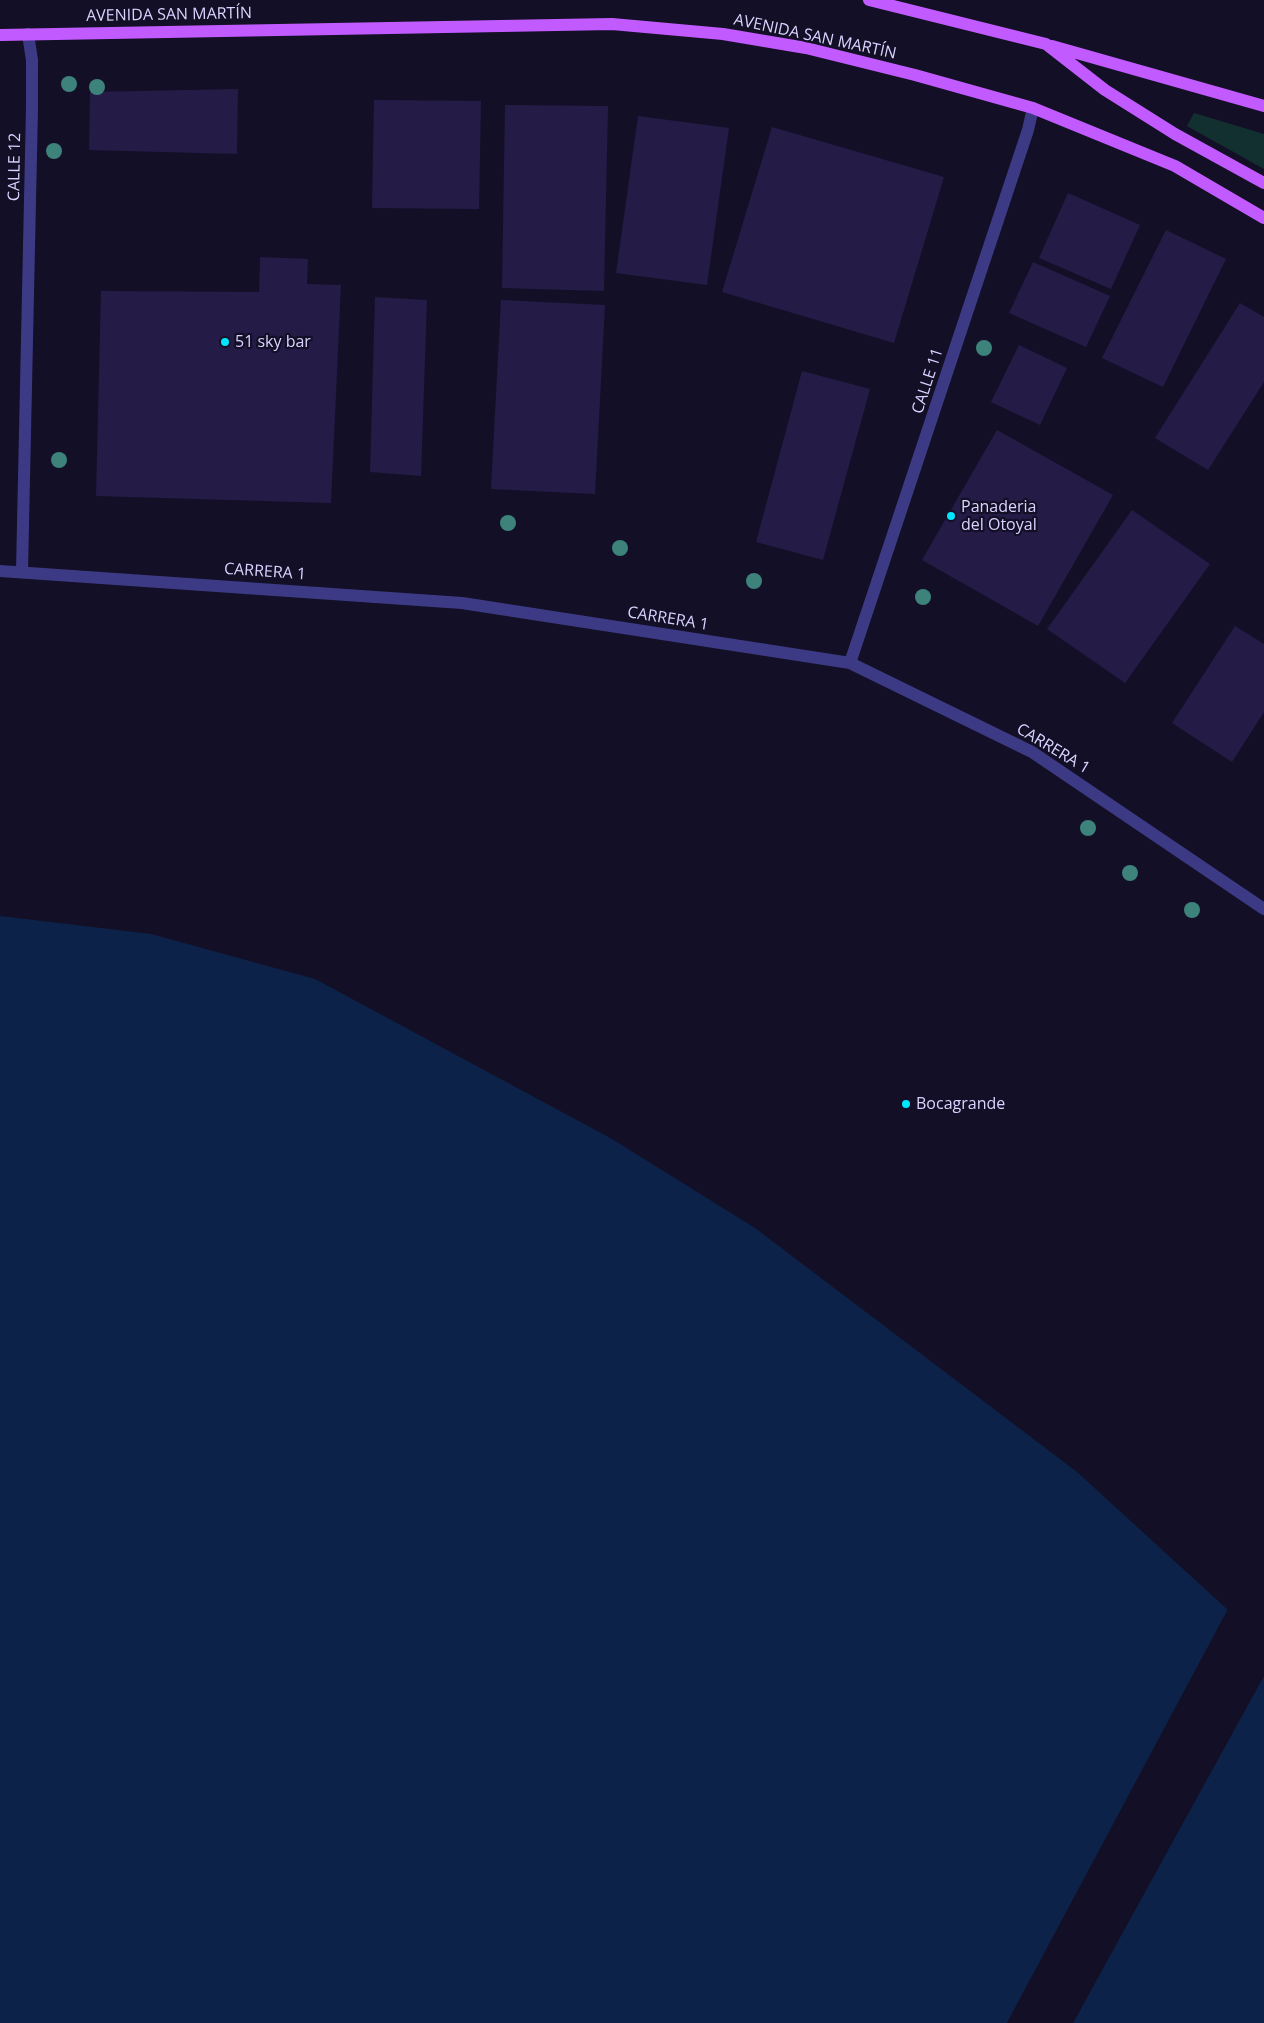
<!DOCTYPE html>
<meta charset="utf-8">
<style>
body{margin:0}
canvas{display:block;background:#130f26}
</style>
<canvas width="1264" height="2023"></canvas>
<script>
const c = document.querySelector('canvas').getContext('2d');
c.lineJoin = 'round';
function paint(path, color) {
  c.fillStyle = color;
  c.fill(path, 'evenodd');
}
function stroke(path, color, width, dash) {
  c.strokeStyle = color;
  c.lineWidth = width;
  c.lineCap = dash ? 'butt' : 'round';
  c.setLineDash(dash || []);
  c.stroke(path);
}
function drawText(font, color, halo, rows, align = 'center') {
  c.font = font + ' "Open Sans",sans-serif';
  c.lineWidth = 4.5;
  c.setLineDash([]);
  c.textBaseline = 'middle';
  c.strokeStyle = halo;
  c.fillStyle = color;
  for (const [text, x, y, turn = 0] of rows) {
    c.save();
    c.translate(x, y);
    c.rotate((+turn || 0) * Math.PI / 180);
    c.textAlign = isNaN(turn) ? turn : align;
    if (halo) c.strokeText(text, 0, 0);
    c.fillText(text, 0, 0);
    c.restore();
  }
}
const green = new Path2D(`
 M 1194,113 L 1264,134 L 1264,169 L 1187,126 Z`);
const water = new Path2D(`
 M 0,916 L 151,934 L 315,979 L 612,1139 L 755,1228 L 1077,1472 L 1228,1610 L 1007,2023 L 0,2023 Z
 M 1264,1676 L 1264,2023 L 1073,2023 Z`);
const pier = new Path2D(`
 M 1229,1607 L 1230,1611 L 1010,2023 L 1007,2023 Z
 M 1264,1673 L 1073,2023 L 1070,2023 L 1262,1675 Z`);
const building = new Path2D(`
 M 238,89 L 237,154 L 89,150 L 90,92 Z
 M 374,100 L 481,101 L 479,209 L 372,208 Z
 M 505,105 L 608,106 L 604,291 L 502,288 Z
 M 638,116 L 729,128 L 707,285 L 616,273 Z
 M 772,127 L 944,177 L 894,343 L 722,292 Z
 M 1068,193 L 1140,225 L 1111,289 L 1039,258 Z
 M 1166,230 L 1226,259 L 1163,387 L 1102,358 Z
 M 260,257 L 308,259 L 307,284 L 341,285 L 331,503 L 96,496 L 101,291 L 259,292 Z
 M 1033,262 L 1110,296 L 1086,347 L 1009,313 Z
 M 375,297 L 427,300 L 421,476 L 370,472 Z
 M 501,300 L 605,305 L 595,494 L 491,489 Z
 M 1240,303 L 1264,317 L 1264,382 L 1208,470 L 1155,438 Z
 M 1019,345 L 1067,368 L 1040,425 L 991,402 Z
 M 802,371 L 870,389 L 823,560 L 756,542 Z
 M 997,430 L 1113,495 L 1038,626 L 922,560 Z
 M 1132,510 L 1210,564 L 1125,683 L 1047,629 Z
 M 1235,626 L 1264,644 L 1264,712 L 1232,762 L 1172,723 Z`);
const minor = new Path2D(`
 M 0,571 L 462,603 L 850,663 L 1032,752 L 1264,909
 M 22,571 L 32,108 L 32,60 L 28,34
 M 850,663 L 1028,130 L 1033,108`);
const major = new Path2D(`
 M 869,0 L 1046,44 L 1105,90 L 1175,134 L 1264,183
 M 0,35 L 612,24 L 723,34 L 806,48 L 915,75 L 1033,108 L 1175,166 L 1264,218
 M 1052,46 L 1264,106`);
const trees = [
 [69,84],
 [97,87],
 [54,151],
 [984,348],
 [59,460],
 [508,523],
 [620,548],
 [754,581],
 [923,597],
 [1088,828],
 [1130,873],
 [1192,910]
];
const markers = [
 [225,342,5,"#00e5ff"],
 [951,516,5,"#00e5ff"],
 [906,1104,5,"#00e5ff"]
];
const streetNames = [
 ["AVENIDA SAN MARTÍN",169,15,-1],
 ["AVENIDA SAN MARTÍN",815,37,12],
 ["CALLE 12",15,167,-89],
 ["CALLE 11",928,381,-72],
 ["CARRERA 1",265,572,4],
 ["CARRERA 1",668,619,9],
 ["CARRERA 1",1053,749,31]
];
const poiNames = [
 ["51 sky bar",235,342],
 ["Panaderia",961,507],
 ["del Otoyal",961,525],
 ["Bocagrande",916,1104]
];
paint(green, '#12302f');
paint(water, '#0c2248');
paint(pier, '#130f26');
paint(building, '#241b47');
stroke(minor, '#3d3a85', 12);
stroke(major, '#c25bff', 12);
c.fillStyle = '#3d827b';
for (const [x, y] of trees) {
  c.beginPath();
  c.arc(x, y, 8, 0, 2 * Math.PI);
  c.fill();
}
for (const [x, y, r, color] of markers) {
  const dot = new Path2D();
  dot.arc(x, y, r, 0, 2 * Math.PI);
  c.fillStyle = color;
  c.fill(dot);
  stroke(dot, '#130f26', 2);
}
drawText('16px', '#d9d4ff', '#130f26', streetNames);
drawText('16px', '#d9d4ff', '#130f26', poiNames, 'left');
</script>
